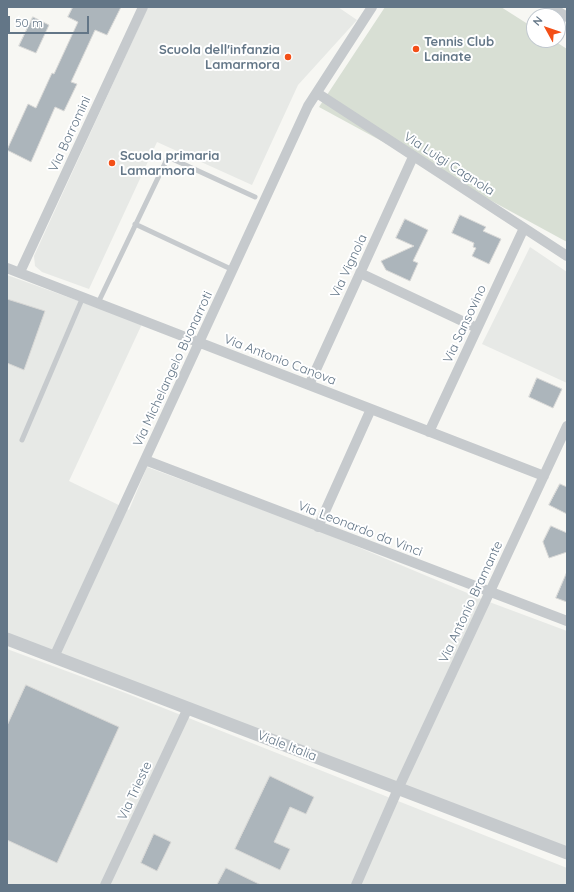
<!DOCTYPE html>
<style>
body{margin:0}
#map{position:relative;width:574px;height:892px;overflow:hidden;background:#f7f7f3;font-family:Quicksand,sans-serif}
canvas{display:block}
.frame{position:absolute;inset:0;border:8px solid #637687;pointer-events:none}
.north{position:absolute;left:526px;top:8px;width:40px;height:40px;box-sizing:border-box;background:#fff;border:1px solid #c1c8cf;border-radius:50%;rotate:310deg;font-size:11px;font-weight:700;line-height:16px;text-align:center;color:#637687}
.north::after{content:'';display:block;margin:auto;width:14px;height:18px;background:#f34f17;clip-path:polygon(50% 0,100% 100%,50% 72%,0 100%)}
.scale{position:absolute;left:8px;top:16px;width:81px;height:18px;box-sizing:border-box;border:2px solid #637687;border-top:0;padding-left:5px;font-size:12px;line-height:14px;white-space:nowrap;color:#637687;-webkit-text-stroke:3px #fff;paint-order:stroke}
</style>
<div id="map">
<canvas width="574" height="892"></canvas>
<div class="frame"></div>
<div class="north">N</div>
<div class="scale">50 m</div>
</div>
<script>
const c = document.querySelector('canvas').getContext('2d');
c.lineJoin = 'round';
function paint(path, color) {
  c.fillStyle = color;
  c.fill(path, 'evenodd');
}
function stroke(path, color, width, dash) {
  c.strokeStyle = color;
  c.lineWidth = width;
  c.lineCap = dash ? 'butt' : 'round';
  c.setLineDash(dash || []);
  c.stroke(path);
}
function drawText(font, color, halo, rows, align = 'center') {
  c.font = font + ' Quicksand,sans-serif';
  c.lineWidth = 4;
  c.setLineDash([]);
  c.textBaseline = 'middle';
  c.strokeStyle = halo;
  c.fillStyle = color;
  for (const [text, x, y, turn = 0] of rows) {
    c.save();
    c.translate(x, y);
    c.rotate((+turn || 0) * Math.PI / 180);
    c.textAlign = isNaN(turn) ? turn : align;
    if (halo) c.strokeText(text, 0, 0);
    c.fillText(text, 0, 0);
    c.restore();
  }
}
const built = new Path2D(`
 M 148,7 L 338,7 L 357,20 L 298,85 L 252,185 L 157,142 L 89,289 L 42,272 L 35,266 L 34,256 Z
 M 530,247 L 567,272 L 567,383 L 482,344 Z
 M 7,275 L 142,324 L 69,481 L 129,510 L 147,467 L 315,529 L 484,600 L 567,631 L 567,850 L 7,633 Z
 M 7,649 L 123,692 L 567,868 L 567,885 L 7,885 Z`);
const green = new Path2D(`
 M 385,7 L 501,7 L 534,28 L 534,40 L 553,40 L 567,49 L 567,242 L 319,107 Z`);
const building = new Path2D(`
 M 73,7 L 121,7 L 107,35 L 95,30 L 71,82 L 77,84 L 64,111 L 55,107 L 31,162 L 7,150 L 28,104 L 36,108 L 52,73 L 54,74 L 78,22 L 68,17 Z
 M 33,17 L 49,25 L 36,53 L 19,46 Z
 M 460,215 L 486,227 L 483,231 L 501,239 L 489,264 L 472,256 L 476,248 L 473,247 L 474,243 L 452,233 Z
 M 405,219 L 428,230 L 413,261 L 418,263 L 410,281 L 386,270 L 381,261 L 414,246 L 396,238 Z
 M 7,299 L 45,311 L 24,370 L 7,363 Z
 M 537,378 L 562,389 L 553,408 L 529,397 Z
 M 560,484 L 567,487 L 567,514 L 549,505 Z
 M 551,526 L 567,533 L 567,552 L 549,558 L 543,542 Z
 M 567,572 L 567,602 L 556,598 Z
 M 26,685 L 119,727 L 57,863 L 7,840 L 7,726 Z
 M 270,776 L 314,797 L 306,814 L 290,807 L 274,842 L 290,849 L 280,870 L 235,849 Z
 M 154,834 L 171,842 L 157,871 L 141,863 Z
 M 226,868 L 261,885 L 217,885 Z`);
const service = new Path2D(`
 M 135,224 L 233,270
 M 98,303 L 168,157 L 255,197
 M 22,440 L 83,297`);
const minor = new Path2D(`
 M 551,7 L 567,17
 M 317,93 L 567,256
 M 7,268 L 544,476
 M 20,272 L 143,7
 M 360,273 L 477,328
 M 309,385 L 413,157
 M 429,432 L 524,228
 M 145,460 L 567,621
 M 318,527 L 371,409
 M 54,657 L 308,106 L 372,7
 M 105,885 L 188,708
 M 356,885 L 398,789 L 567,426`);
const tertiary = new Path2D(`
 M 7,639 L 567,853`);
const markers = [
 [416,49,4,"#f34f17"],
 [288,57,4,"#f34f17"],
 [112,163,4,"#f34f17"]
];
const poiNames = [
 ["Tennis Club",424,42],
 ["Lainate",424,57],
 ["Scuola dell'infanzia",280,50,"right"],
 ["Lamarmora",280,65,"right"],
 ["Scuola primaria",120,156],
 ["Lamarmora",120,171]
];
const streetNames = [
 ["Via Borromini",70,134,-65],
 ["Via Luigi Cagnola",449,164,33],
 ["Via Vignola",349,266,-65],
 ["Via Sansovino",465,324,-65],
 ["Via Antonio Canova",280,360,21],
 ["Via Michelangelo Buonarroti",173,369,-65],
 ["Via Leonardo da Vinci",360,529,21],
 ["Via Antonio Bramante",471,602,-65],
 ["Viale Italia",287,746,21],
 ["Via Trieste",135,791,-65]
];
paint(built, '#e7e9e6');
paint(green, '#d8dfd4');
paint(building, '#acb5bb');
stroke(building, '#d8d8d6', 1);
stroke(service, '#c6cacd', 5);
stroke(minor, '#c6cacd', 10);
stroke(tertiary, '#c6cacd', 13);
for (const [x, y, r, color] of markers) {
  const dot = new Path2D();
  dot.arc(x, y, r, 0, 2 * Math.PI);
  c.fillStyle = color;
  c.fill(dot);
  stroke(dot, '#fff', 1.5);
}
drawText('bold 13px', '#637687', '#fff', poiNames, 'left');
drawText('13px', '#637687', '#fff', streetNames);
</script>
